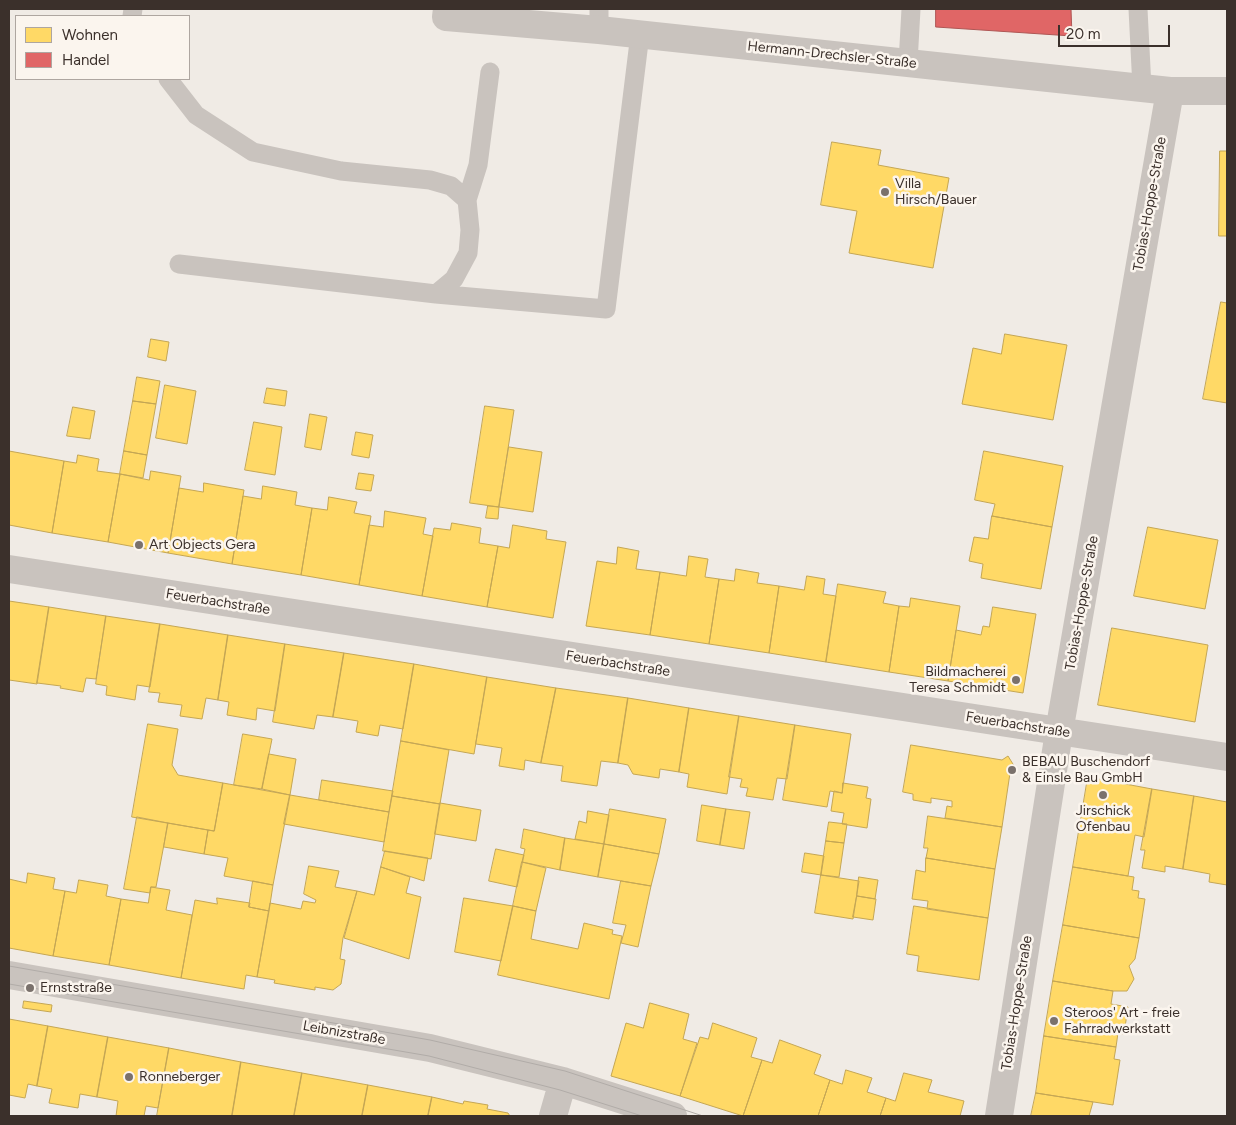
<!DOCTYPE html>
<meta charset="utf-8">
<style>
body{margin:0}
#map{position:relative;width:1236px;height:1125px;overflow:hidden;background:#f0ebe5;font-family:Figtree,sans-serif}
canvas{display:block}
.frame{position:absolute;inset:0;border:10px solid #3b302b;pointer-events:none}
.legend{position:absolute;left:15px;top:15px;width:175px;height:65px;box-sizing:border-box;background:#fbf5ee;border:1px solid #aea6a0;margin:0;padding:6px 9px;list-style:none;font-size:15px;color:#3b302b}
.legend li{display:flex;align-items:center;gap:10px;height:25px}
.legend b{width:25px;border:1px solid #aea6a0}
.scale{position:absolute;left:1058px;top:25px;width:112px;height:22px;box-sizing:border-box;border:2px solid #3b302b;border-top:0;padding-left:6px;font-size:15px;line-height:18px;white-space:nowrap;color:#3b302b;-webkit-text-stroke:4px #fbf5ee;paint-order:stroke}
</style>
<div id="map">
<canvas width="1236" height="1125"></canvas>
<div class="frame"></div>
<ul class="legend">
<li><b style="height:14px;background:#ffd966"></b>Wohnen</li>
<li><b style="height:14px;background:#e06666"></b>Handel</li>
</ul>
<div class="scale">20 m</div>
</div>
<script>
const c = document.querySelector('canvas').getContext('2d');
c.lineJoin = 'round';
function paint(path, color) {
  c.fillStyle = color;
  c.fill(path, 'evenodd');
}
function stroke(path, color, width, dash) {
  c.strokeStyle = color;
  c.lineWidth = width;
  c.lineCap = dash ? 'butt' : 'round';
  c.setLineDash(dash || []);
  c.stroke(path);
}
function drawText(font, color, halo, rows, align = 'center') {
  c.font = font + ' Figtree,sans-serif';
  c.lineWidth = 5;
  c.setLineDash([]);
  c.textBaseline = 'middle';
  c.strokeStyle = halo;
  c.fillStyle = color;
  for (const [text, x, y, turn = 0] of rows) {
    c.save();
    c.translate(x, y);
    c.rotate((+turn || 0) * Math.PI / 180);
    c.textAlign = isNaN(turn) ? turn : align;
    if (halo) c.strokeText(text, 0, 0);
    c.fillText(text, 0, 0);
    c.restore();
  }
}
const homes = new Path2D(`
 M 832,142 L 881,150 L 878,165 L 949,178 L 933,268 L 849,253 L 857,211 L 821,205 Z
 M 1220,151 L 1227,151 L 1227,236 L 1219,236 Z
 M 1221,302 L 1227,303 L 1227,403 L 1203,399 Z
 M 1005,334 L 1067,345 L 1053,420 L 962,404 L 973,348 L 1001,354 Z
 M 151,339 L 169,342 L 166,361 L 148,357 Z
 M 137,377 L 160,381 L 156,404 L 133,401 Z
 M 165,385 L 196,391 L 187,444 L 156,438 Z
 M 267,388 L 287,391 L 285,406 L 264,403 Z
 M 133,401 L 156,404 L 147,455 L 124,451 Z
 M 485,406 L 514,410 L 499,507 L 470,503 Z
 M 73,407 L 95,411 L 90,439 L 67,436 Z
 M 310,414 L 327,417 L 321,450 L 305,447 Z
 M 254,422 L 282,427 L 275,475 L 245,470 Z
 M 356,432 L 373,435 L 369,458 L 352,455 Z
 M 509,447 L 542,452 L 533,512 L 499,507 Z
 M 9,451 L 64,461 L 52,533 L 9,525 Z
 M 124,451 L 147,455 L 143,478 L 120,474 Z
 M 984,451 L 1063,466 L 1052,527 L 992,516 L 995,504 L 975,500 Z
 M 78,455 L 99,459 L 97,471 L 120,474 L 108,542 L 52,533 L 64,461 L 76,463 Z
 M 151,471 L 181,476 L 168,553 L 108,542 L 120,474 L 149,480 Z
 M 359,473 L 374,475 L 371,491 L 356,489 Z
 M 204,483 L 244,490 L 232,564 L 168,553 L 179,488 L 203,492 Z
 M 263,486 L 297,492 L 295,505 L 312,508 L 301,575 L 232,564 L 243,496 L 261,499 Z
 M 329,497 L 357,502 L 354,513 L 371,516 L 359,585 L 301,575 L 312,508 L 327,510 Z
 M 488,506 L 499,507 L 498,519 L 486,518 Z
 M 385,511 L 426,518 L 423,534 L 433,536 L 422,596 L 359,585 L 369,525 L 383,527 Z
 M 992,516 L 1052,527 L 1041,589 L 981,578 L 983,564 L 969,561 L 974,537 L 988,539 Z
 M 452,523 L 481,528 L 479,543 L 498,546 L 487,607 L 422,596 L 434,528 L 450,530 Z
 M 513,525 L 547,531 L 546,539 L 566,542 L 553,618 L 487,607 L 498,546 L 509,548 Z
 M 1148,527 L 1218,540 L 1205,609 L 1134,596 Z
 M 618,547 L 639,551 L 636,569 L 660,572 L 650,635 L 586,626 L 597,561 L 616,564 Z
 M 689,556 L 708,559 L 705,577 L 719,579 L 709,644 L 650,635 L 660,572 L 686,576 Z
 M 736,569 L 759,573 L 757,583 L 779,586 L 769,653 L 709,644 L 719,579 L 734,581 Z
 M 807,576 L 825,579 L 823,594 L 836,596 L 826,662 L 769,653 L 779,586 L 804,590 Z
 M 838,584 L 886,592 L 883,603 L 899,606 L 889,672 L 826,662 Z
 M 911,598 L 960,606 L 948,681 L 889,672 L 899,606 L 909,607 Z
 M 9,601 L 49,607 L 37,684 L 9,680 Z
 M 49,607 L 106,616 L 96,679 L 86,678 L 83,692 L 60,688 L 61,686 L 37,683 Z
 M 993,607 L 1036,614 L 1023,693 L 948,681 L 956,630 L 981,635 L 983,626 L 989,627 Z
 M 106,616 L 160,624 L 150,687 L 137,685 L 135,700 L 106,695 L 107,686 L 96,684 Z
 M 160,624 L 228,635 L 218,700 L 206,698 L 202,719 L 180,716 L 182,705 L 158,702 L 160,693 L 149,692 Z
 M 1112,628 L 1208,645 L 1195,722 L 1098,705 Z
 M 228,635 L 285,644 L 275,711 L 257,708 L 256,720 L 227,715 L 229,702 L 218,700 Z
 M 285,644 L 344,653 L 333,717 L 317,715 L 314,729 L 273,722 Z
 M 344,653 L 414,664 L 403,729 L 380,725 L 378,736 L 356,732 L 358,721 L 333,717 Z
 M 414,664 L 487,677 L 474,754 L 401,741 Z
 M 487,677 L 556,688 L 541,763 L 525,760 L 524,770 L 499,766 L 502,748 L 476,744 Z
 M 556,688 L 628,698 L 618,763 L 601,761 L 597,786 L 561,781 L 563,766 L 541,763 Z
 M 628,698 L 689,708 L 679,772 L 660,769 L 659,778 L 633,774 L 628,765 L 618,763 Z
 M 689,708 L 739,716 L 727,794 L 687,787 L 689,774 L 679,772 Z
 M 739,716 L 795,725 L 787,779 L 777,778 L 773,800 L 746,796 L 748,788 L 740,787 L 742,779 L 729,777 Z
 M 148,724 L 178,729 L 172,765 L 178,775 L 223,783 L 214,831 L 132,817 Z
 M 795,725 L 851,734 L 842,793 L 830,791 L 827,807 L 783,800 Z
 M 243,734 L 272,739 L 262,789 L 234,785 Z
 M 401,741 L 449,750 L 440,804 L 392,796 Z
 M 911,745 L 1002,760 L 1008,756 L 1016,769 L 1010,773 L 1002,827 L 945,818 L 947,806 L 952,807 L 952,801 L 931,798 L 931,803 L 913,800 L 913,794 L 903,792 Z
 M 269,754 L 296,759 L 290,795 L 262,789 Z
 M 1088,777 L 1152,789 L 1144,837 L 1135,835 L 1128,876 L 1073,867 Z
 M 322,780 L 393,791 L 389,812 L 319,800 Z
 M 223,783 L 290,795 L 273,885 L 224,876 L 228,858 L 204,854 L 208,830 L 214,831 Z
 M 843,783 L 868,787 L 866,798 L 871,799 L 867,828 L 842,824 L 844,813 L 831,811 L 834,791 L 842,793 Z
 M 1152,789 L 1194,796 L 1183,869 L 1165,866 L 1165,872 L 1142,868 L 1145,850 L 1141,850 Z
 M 290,795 L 389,812 L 384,842 L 284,824 Z
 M 392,796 L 440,804 L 431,859 L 383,851 Z
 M 1194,796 L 1227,802 L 1227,885 L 1209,882 L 1210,874 L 1183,869 Z
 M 440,803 L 481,810 L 476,841 L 435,834 Z
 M 702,805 L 726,809 L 720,845 L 697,841 Z
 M 610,809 L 666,819 L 659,854 L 604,844 Z
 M 726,809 L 750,812 L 744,849 L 720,845 Z
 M 588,811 L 609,815 L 604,844 L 575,839 L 579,821 L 586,823 Z
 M 928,816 L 1002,827 L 995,869 L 926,858 L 928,848 L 924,848 Z
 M 137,817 L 168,823 L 156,887 L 151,887 L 150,893 L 124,889 Z
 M 829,822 L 847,824 L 844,843 L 826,841 Z
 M 168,823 L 208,830 L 204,854 L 164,847 Z
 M 524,829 L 565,838 L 560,870 L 522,862 L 525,849 L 521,848 Z
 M 565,838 L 604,844 L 598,877 L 560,870 Z
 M 826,841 L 844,843 L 839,877 L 821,875 Z
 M 604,844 L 659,854 L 651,886 L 598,877 Z
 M 496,849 L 524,855 L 517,887 L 489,881 Z
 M 385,851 L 428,858 L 424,881 L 381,867 Z
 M 805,853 L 824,856 L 821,875 L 802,872 Z
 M 926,858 L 995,869 L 988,918 L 927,909 L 928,901 L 912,899 L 916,870 L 925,872 Z
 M 522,862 L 546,868 L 536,911 L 513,906 Z
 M 309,866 L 339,871 L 335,887 L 357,891 L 343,938 L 340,959 L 345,960 L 341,984 L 333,990 L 315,987 L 315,990 L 274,983 L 275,980 L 257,977 L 270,903 L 301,909 L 303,901 L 315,903 L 316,900 L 304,894 Z
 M 381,867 L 410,877 L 406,893 L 421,897 L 409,959 L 344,938 L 357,891 L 374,895 Z
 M 1073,867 L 1134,877 L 1132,890 L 1139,891 L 1138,898 L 1145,899 L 1139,938 L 1063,925 Z
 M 28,873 L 55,878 L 53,889 L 65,891 L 53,956 L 9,948 L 9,879 L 26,883 Z
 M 821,875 L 859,881 L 853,919 L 815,913 Z
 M 859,877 L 878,880 L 875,899 L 857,896 Z
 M 79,880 L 108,885 L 106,896 L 121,899 L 109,965 L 53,956 L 65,891 L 76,893 Z
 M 253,881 L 273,885 L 269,911 L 249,907 Z
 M 621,881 L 651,886 L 638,947 L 621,943 L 626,925 L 613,923 Z
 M 151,887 L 170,890 L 166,910 L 192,915 L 181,978 L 109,965 L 121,899 L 148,903 Z
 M 857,896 L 876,899 L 873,920 L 853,917 Z
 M 217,898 L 250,903 L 249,907 L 269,911 L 257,977 L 246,975 L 244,989 L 181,978 L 195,900 L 217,904 Z
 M 464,898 L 513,906 L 501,961 L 455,952 Z
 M 513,906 L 536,911 L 531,939 L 578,949 L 584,923 L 613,930 L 612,934 L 622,936 L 609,999 L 498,975 Z
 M 914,906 L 988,918 L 979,980 L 917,971 L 919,956 L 907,954 Z
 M 1063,925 L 1139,938 L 1135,959 L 1129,966 L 1134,979 L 1127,991 L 1113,991 L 1053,981 Z
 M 1053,981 L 1113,991 L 1111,1004 L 1128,1007 L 1124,1034 L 1118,1033 L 1116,1047 L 1044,1036 Z
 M 24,1001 L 52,1005 L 51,1012 L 23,1008 Z
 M 650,1003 L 689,1014 L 683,1039 L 697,1043 L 680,1096 L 611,1076 L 626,1023 L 643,1028 Z
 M 9,1019 L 48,1026 L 37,1086 L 28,1084 L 25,1098 L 9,1095 Z
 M 713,1023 L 757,1038 L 751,1057 L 762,1060 L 743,1116 L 680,1096 L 700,1037 L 708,1039 Z
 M 48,1026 L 108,1037 L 97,1097 L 80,1094 L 78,1108 L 49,1103 L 52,1089 L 37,1086 Z
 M 1044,1036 L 1116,1047 L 1114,1059 L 1120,1060 L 1113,1105 L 1036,1093 Z
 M 108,1037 L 169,1048 L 158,1108 L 146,1106 L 144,1116 L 116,1116 L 118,1101 L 97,1097 Z
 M 780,1040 L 821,1055 L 814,1074 L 830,1080 L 818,1116 L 743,1116 L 762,1060 L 772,1063 Z
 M 169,1048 L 241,1062 L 232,1116 L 157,1116 Z
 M 241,1062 L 302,1073 L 294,1116 L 232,1116 Z
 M 846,1070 L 872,1078 L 867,1092 L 886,1098 L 880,1116 L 818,1116 L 830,1080 L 842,1084 Z
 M 302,1073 L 368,1085 L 362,1116 L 294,1116 Z
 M 904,1073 L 932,1080 L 928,1092 L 964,1101 L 960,1116 L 880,1116 L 886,1098 L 895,1101 Z
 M 368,1085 L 432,1097 L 428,1116 L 362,1116 Z
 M 1036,1093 L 1093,1102 L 1089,1116 L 1031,1116 Z
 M 432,1097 L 463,1104 L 464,1101 L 488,1105 L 487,1109 L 508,1113 L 510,1116 L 428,1116 Z`);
const shops = new Path2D(`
 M 936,9 L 1071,9 L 1072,36 L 936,27 Z`);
const service = new Path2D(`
 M 1138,9 L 1142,88
 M 132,16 L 133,9
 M 599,30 L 599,9
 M 908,63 L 911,9
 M 168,79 L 196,115 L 253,152 L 341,171 L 430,180 L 451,186 L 467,200 L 470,230 L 468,253 L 454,279 L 436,294
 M 467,200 L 478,165 L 490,72
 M 179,264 L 436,294 L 606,309 L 640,34`);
const minor = new Path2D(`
 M 447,9 L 446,17 L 599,30 L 1170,91 L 1227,91
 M 9,569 L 1227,757
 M 9,975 L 430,1048 L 563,1081 L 673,1116
 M 553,1116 L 563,1081
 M 999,1116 L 1059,732 L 1170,91`);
const tram = new Path2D(`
 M 9,966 L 430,1040 L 565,1071 L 703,1116
 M 9,984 L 429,1056 L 560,1090 L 642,1116`);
const markers = [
 [885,192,5,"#7a716c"],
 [139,545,5,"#7a716c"],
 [1016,680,5,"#7a716c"],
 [1012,770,5,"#7a716c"],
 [1103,795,5,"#7a716c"],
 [30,988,5,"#7a716c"],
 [1054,1021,5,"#7a716c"],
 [129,1077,5,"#7a716c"]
];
const streetNames = [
 ["Hermann-Drechsler-Straße",832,55,6],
 ["Tobias-Hoppe-Straße",1150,204,-80],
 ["Feuerbachstraße",218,602,9],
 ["Tobias-Hoppe-Straße",1082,603,-80],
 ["Feuerbachstraße",618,664,9],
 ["Feuerbachstraße",1018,725,9],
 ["Tobias-Hoppe-Straße",1017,1003,-81],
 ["Leibnizstraße",344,1033,10]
];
const poiNames = [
 ["Villa",895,184],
 ["Hirsch/Bauer",895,200],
 ["Art Objects Gera",149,545],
 ["Bildmacherei",1006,672,"right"],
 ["Teresa Schmidt",1006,688,"right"],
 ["BEBAU Buschendorf",1022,762],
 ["& Einsle Bau GmbH",1022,778],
 ["Jirschick",1103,811,"center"],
 ["Ofenbau",1103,827,"center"],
 ["Ernststraße",40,988],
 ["Steroos' Art - freie",1064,1013],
 ["Fahrradwerkstatt",1064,1029],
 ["Ronneberger",139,1077]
];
paint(homes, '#ffd966');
stroke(homes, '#c4a654', 1);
paint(shops, '#e06666');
stroke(shops, '#ae5654', 1);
stroke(service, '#c9c3be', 19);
stroke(minor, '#c9c3be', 28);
stroke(tram, '#b1aca8', 1);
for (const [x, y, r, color] of markers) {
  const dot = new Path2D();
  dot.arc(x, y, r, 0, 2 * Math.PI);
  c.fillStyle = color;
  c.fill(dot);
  stroke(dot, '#fbf5ee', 2);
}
drawText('14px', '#3b302b', '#fbf5ee', streetNames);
drawText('14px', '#3b302b', '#fbf5ee', poiNames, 'left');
</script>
